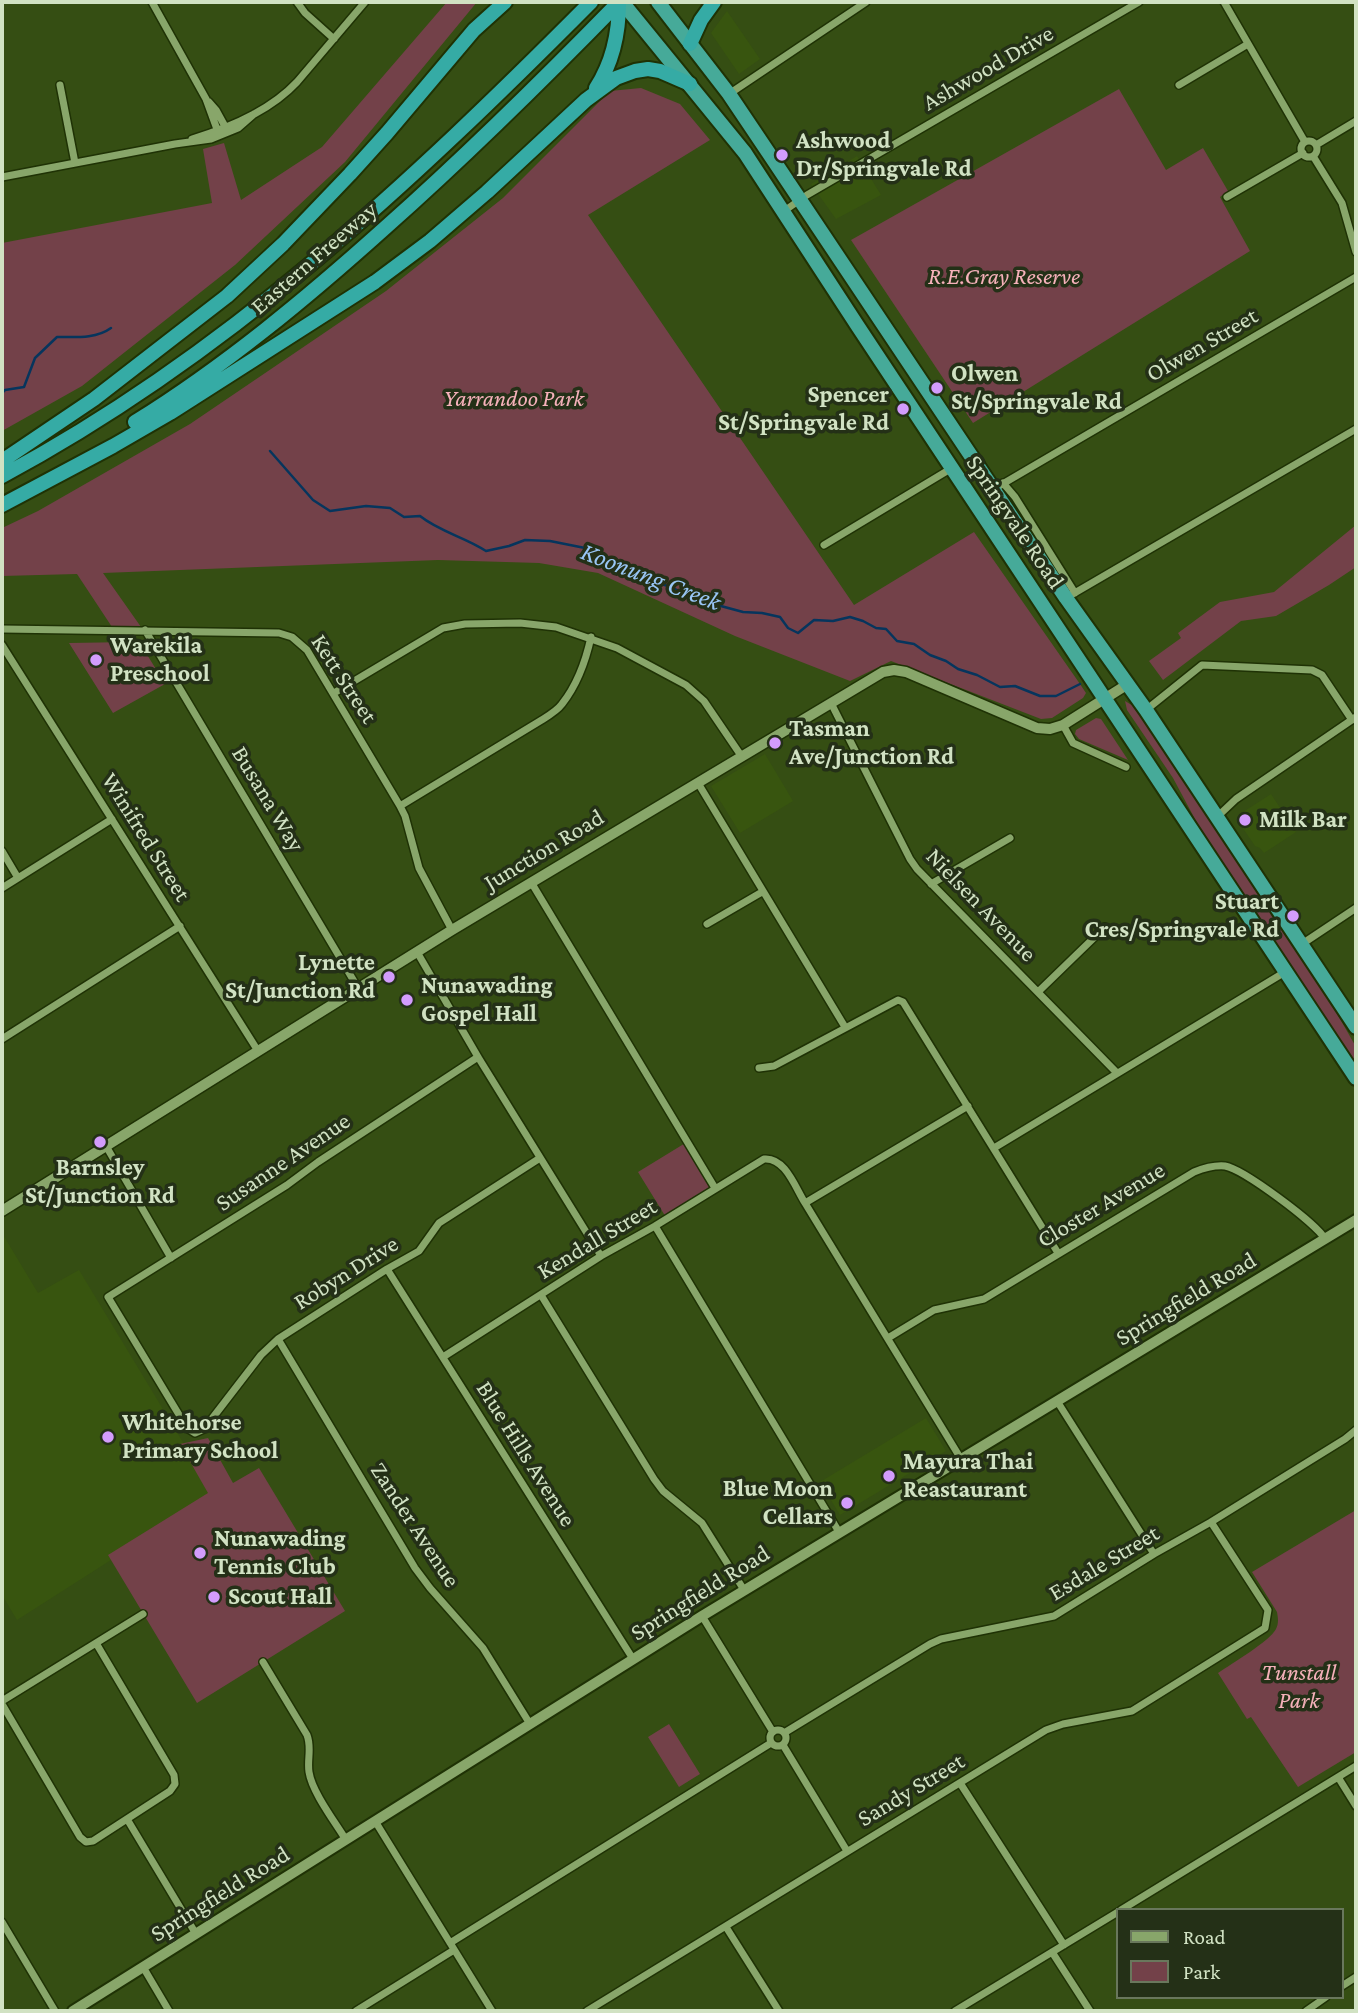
<!DOCTYPE html>
<style>
body{margin:0}
#map{position:relative;width:1358px;height:2013px;overflow:hidden;background:#354e13;font-family:"Crimson Pro",serif}
canvas{display:block}
.frame{position:absolute;inset:0;border:4px solid #d1e2c3;pointer-events:none}
.legend{position:absolute;left:1116px;top:1908px;width:228px;height:91px;box-sizing:border-box;background:#243017;border:2px solid #69775c;margin:0;padding:9px 12px;list-style:none;font-size:21px;color:#d1e2c3}
.legend li{display:flex;align-items:center;gap:14px;height:35px}
.legend b{width:35px;border:2px solid #69775c}
</style>
<div id="map">
<canvas width="1358" height="2013"></canvas>
<div class="frame"></div>
<ul class="legend">
<li><b style="height:9px;background:#88a66a"></b>Road</li>
<li><b style="height:19px;background:#734149"></b>Park</li>
</ul>
</div>
<script>
const c = document.querySelector('canvas').getContext('2d');
c.lineJoin = 'round';
function paint(path, color) {
  c.fillStyle = color;
  c.fill(path, 'evenodd');
}
function stroke(path, color, width, dash) {
  c.strokeStyle = color;
  c.lineWidth = width;
  c.lineCap = dash ? 'butt' : 'round';
  c.setLineDash(dash || []);
  c.stroke(path);
}
function drawText(font, color, halo, rows, align = 'center') {
  c.font = font + ' "Crimson Pro",serif';
  c.lineWidth = 7;
  c.setLineDash([]);
  c.textBaseline = 'middle';
  c.strokeStyle = halo;
  c.fillStyle = color;
  for (const [text, x, y, turn = 0] of rows) {
    c.save();
    c.translate(x, y);
    c.rotate((+turn || 0) * Math.PI / 180);
    c.textAlign = isNaN(turn) ? turn : align;
    if (halo) c.strokeText(text, 0, 0);
    c.fillText(text, 0, 0);
    c.restore();
  }
}
const built = new Path2D(`
 M 727,11 L 760,59 L 739,74 L 711,33 Z
 M 857,156 L 881,195 L 836,219 L 811,184 Z
 M 765,754 L 793,801 L 740,833 L 711,786 Z
 M 1271,794 L 1296,832 L 1264,853 L 1260,848 L 1255,846 L 1238,821 L 1240,814 Z
 M 2,1233 L 38,1293 L 79,1270 L 213,1492 L 109,1556 L 111,1560 L 17,1620 L 2,1595 Z
 M 926,1418 L 946,1451 L 840,1515 L 820,1482 Z`);
const green = new Path2D(`
 M 447,2 L 477,2 L 345,162 L 235,265 L 82,386 L 2,431 L 2,243 L 212,203 L 203,149 L 224,143 L 241,200 L 322,147 Z
 M 641,88 L 680,104 L 710,140 L 588,215 L 854,605 L 974,532 L 1080,684 L 1086,693 L 1083,698 L 1052,718 L 1041,719 L 891,661 L 850,681 L 735,636 L 598,573 L 539,563 L 438,560 L 103,573 L 141,627 L 112,627 L 77,574 L 2,576 L 2,528 L 38,511 L 190,424 L 386,291 L 503,198 L 610,91 Z
 M 1119,89 L 1166,170 L 1203,148 L 1228,191 L 1220,197 L 1250,251 L 973,423 L 851,240 Z
 M 1356,525 L 1356,567 L 1329,585 L 1276,616 L 1241,621 L 1163,680 L 1149,661 L 1181,638 L 1178,633 L 1220,602 L 1274,592 Z
 M 131,642 L 143,648 L 165,684 L 113,713 L 69,643 Z
 M 1125,701 L 1135,707 L 1327,996 L 1356,1047 L 1356,1064 L 1203,834 L 1173,778 L 1127,710 Z
 M 1096,718 L 1101,719 L 1128,760 L 1079,739 L 1075,734 L 1076,730 Z
 M 687,1142 L 715,1188 L 667,1219 L 638,1172 Z
 M 208,1438 L 233,1483 L 259,1468 L 345,1611 L 197,1703 L 108,1555 L 208,1493 L 180,1444 Z
 M 1356,1510 L 1356,1752 L 1298,1787 L 1251,1717 L 1247,1719 L 1218,1673 C 1231,1664 1270,1641 1276,1629 C 1279,1623 1278,1618 1277,1612 L 1252,1572 Z
 M 669,1724 L 700,1774 L 679,1787 L 648,1737 Z`);
const stream = new Path2D(`
 M 2,393 L 5,390 L 24,387 L 35,358 L 57,337 C 75,337 96,339 111,328
 M 270,451 L 313,500 L 330,511 L 366,506 L 390,508 L 404,517 L 420,516 C 440,532 465,537 486,551 L 509,546 L 525,540 L 550,541 L 595,550 L 609,561 L 646,579 L 671,587 L 695,599 L 743,612 L 762,613 L 780,617 L 788,628 L 798,633 L 814,620 L 833,621 L 850,617 L 863,621 L 876,628 L 886,629 L 897,641 L 914,644 L 930,655 L 946,661 L 958,669 L 977,675 L 1000,687 L 1015,686 L 1040,696 L 1056,696 L 1080,684`);
const minor = new Path2D(`
 M 152,2 L 206,99 L 218,132
 M 297,2 L 305,13 L 334,39
 M 1224,2 L 1305,142
 M 60,85 L 75,163
 M 1179,85 L 1248,44
 M 729,94 L 866,2
 M 209,102 L 216,110 L 227,130
 M 192,139 C 229,128 270,111 297,82 L 365,2
 M1301 149a8 8 0 1 1 16 0a8 8 0 1 1-16 0Z
 M 1316,145 L 1356,121
 M 1313,156 L 1342,203 L 1356,252
 M 2,177 L 175,144 L 211,139 L 238,128 L 254,114
 M 1227,197 L 1303,153
 M 784,211 L 807,195 L 1139,2
 M 1003,483 L 1015,497 L 1075,593
 M 994,489 L 1356,277
 M 824,545 L 952,468
 M 1066,598 L 1356,429
 M 2,629 L 279,633 L 292,637 L 307,650 L 400,806 L 405,816 L 419,868 L 452,930
 M 145,630 L 358,988
 M 2,645 L 258,1051
 M 334,693 L 443,628 L 465,624 L 520,623 L 556,627 L 617,648 L 686,685 L 704,701 L 742,757
 M 831,703 L 910,859 L 917,869 L 1117,1073
 M 1146,710 L 1202,665 L 1312,670 L 1322,675 L 1352,720
 M 1063,725 L 1073,743 L 1126,767
 M 698,783 L 845,1027
 M 400,806 L 540,721 C 548,716 557,711 562,704 C 577,685 586,660 591,637
 M 1217,817 L 1236,799 L 1356,717
 M 2,851 L 18,878
 M 531,882 L 715,1188
 M 931,884 L 1010,838
 M 2,888 L 112,819
 M 707,924 L 762,892
 M 1302,944 L 1356,908
 M 417,952 L 478,1057 L 601,1256
 M 1038,992 L 1105,927
 M 2,1039 L 180,926
 M 478,1057 L 318,1162 L 287,1185 L 108,1297 L 187,1428 L 195,1433 L 204,1429 L 261,1355 L 278,1339 L 387,1269 L 419,1251 L 439,1223 L 540,1158
 M 759,1068 L 774,1066 L 898,1000 L 903,1002 L 1058,1253
 M 106,1146 L 171,1258
 M 994,1148 L 1285,972
 M 805,1203 L 968,1106
 M 655,1226 L 839,1532
 M 387,1269 L 633,1659
 M 541,1295 L 654,1479 L 663,1491 L 702,1523 L 744,1590
 M 888,1338 L 934,1310 L 984,1299 L 1194,1172 C 1204,1168 1214,1165 1225,1166 C 1243,1169 1316,1223 1325,1239
 M 278,1339 L 415,1568 L 430,1588 L 483,1648 L 530,1724
 M 443,1357 L 601,1256 L 655,1226 L 764,1159 C 785,1157 795,1187 805,1203 L 961,1459
 M 1057,1401 L 1154,1554
 M 702,1616 L 773,1732
 M 263,1662 L 307,1735 C 312,1748 307,1759 309,1772 C 312,1792 335,1822 346,1840
 M 2,1701 L 143,1614
 M 2,1704 L 80,1837 L 86,1842 L 93,1841 L 170,1791 L 175,1784 L 174,1775 L 96,1643
 M770 1738a8 8 0 1 1 16 0a8 8 0 1 1-16 0Z
 M 784,1733 L 930,1644 L 941,1639 L 1054,1616 L 1154,1554 L 1211,1522 L 1345,1439 L 1356,1430
 M 783,1745 L 847,1851
 M 1338,1777 L 1356,1806
 M 960,1783 L 1064,1945
 M 127,1819 L 196,1934
 M 375,1821 L 492,2011
 M 1121,1910 L 1356,1766
 M 2,1922 L 55,2011
 M 726,1927 L 779,2011
 M 450,1943 L 771,1743
 M 1052,1952 L 1090,2011
 M 143,1967 L 169,2011
 M 1342,1986 L 1356,1977
 M 356,2011 L 454,1950
 M 587,2011 L 1046,1730 L 1063,1724 L 1132,1711 L 1265,1628 L 1268,1610 L 1211,1522
 M 955,2011 L 1118,1912
 M 1306,2011 L 1326,1997`);
const tertiary = new Path2D(`
 M 2,1211 L 452,930 L 883,672 L 894,670 L 906,672 L 1037,728 L 1050,729 L 1063,725 L 1128,684`);
const secondary = new Path2D(`
 M 73,2011 L 702,1616 L 1356,1220`);
const trunk = new Path2D(`
 M 622,2 L 745,153 L 857,325 L 1356,1078
 M 658,2 L 729,94 L 770,155 L 1066,598 L 1146,710 L 1356,1027`);
const motorway = new Path2D(`
 M 690,44 L 701,20 L 714,2
 M 596,88 C 613,62 619,34 619,2
 M 135,422 C 225,366 307,298 386,227 C 467,155 544,79 619,2
 M 2,461 L 94,399 L 227,296 L 283,244 L 350,174 L 387,133 L 474,30 L 505,2
 M 2,476 C 228,355 412,182 591,2
 M 2,505 L 113,446 L 170,413 L 375,282 L 430,241 L 487,192 L 586,100 L 616,78 L 635,71 L 648,69 L 660,71 L 690,84`);
const markers = [
 [782,155,7,"#d39cfc"],
 [937,388,7,"#d39cfc"],
 [903,409,7,"#d39cfc"],
 [96,660,7,"#d39cfc"],
 [775,743,7,"#d39cfc"],
 [1245,820,7,"#d39cfc"],
 [1293,916,7,"#d39cfc"],
 [389,977,7,"#d39cfc"],
 [407,1000,7,"#d39cfc"],
 [100,1142,7,"#d39cfc"],
 [108,1437,7,"#d39cfc"],
 [889,1476,7,"#d39cfc"],
 [847,1503,7,"#d39cfc"],
 [200,1553,7,"#d39cfc"],
 [214,1597,7,"#d39cfc"]
];
const streetNames = [
 ["Ashwood Drive",988,68,-30],
 ["Eastern Freeway",314,258,-41],
 ["Olwen Street",1202,345,-30],
 ["Springvale Road",1015,522,56],
 ["Kett Street",344,679,57],
 ["Busana Way",268,799,59],
 ["Winifred Street",146,837,58],
 ["Junction Road",544,850,-31],
 ["Nielsen Avenue",981,905,46],
 ["Susanne Avenue",283,1162,-34],
 ["Closter Avenue",1101,1205,-31],
 ["Kendall Street",597,1239,-31],
 ["Robyn Drive",346,1273,-32],
 ["Springfield Road",1186,1299,-31],
 ["Blue Hills Avenue",526,1454,58],
 ["Zander Avenue",415,1525,57],
 ["Esdale Street",1104,1563,-31],
 ["Springfield Road",700,1593,-32],
 ["Sandy Street",911,1790,-31],
 ["Springfield Road",220,1894,-32]
];
const poiNames = [
 ["Ashwood",796,141],
 ["Dr/Springvale Rd",796,169],
 ["Olwen",951,374],
 ["St/Springvale Rd",951,402],
 ["Spencer",889,395,"right"],
 ["St/Springvale Rd",889,423,"right"],
 ["Warekila",110,646],
 ["Preschool",110,674],
 ["Tasman",789,729],
 ["Ave/Junction Rd",789,757],
 ["Milk Bar",1259,820],
 ["Stuart",1279,902,"right"],
 ["Cres/Springvale Rd",1279,930,"right"],
 ["Lynette",375,963,"right"],
 ["St/Junction Rd",375,991,"right"],
 ["Nunawading",421,986],
 ["Gospel Hall",421,1014],
 ["Barnsley",100,1168,"center"],
 ["St/Junction Rd",100,1196,"center"],
 ["Whitehorse",122,1423],
 ["Primary School",122,1451],
 ["Mayura Thai",903,1462],
 ["Reastaurant",903,1490],
 ["Blue Moon",833,1489,"right"],
 ["Cellars",833,1517,"right"],
 ["Nunawading",214,1539],
 ["Tennis Club",214,1567],
 ["Scout Hall",228,1597]
];
const parkNames = [
 ["R.E.Gray Reserve",1004,277],
 ["Yarrandoo Park",514,399],
 ["Tunstall",1299,1673],
 ["Park",1299,1701]
];
const waterNames = [
 ["Koonung Creek",651,577,21]
];
paint(built, '#38550f');
paint(green, '#734149');
stroke(stream, '#06355d', 2.5);
stroke(minor, '#1f3205', 10);
stroke(tertiary, '#1f3205', 13);
stroke(secondary, '#1f3205', 14);
stroke(trunk, '#1f3205', 18);
stroke(motorway, '#1f3205', 18);
stroke(minor, '#88a66a', 7);
stroke(tertiary, '#88a66a', 10);
stroke(secondary, '#88a66a', 10);
stroke(trunk, '#46aa99', 14);
stroke(motorway, '#35aba5', 14);
for (const [x, y, r, color] of markers) {
  const dot = new Path2D();
  dot.arc(x, y, r, 0, 2 * Math.PI);
  c.fillStyle = color;
  c.fill(dot);
  stroke(dot, '#243017', 2.5);
}
drawText('24px', '#d1e2c3', '#243017', streetNames);
drawText('bold 24px', '#d1e2c3', '#243017', poiNames, 'left');
drawText('italic 24px', '#f6b1ba', '#243017', parkNames);
drawText('italic 26px', '#99c6f5', '#243017', waterNames);
</script>
